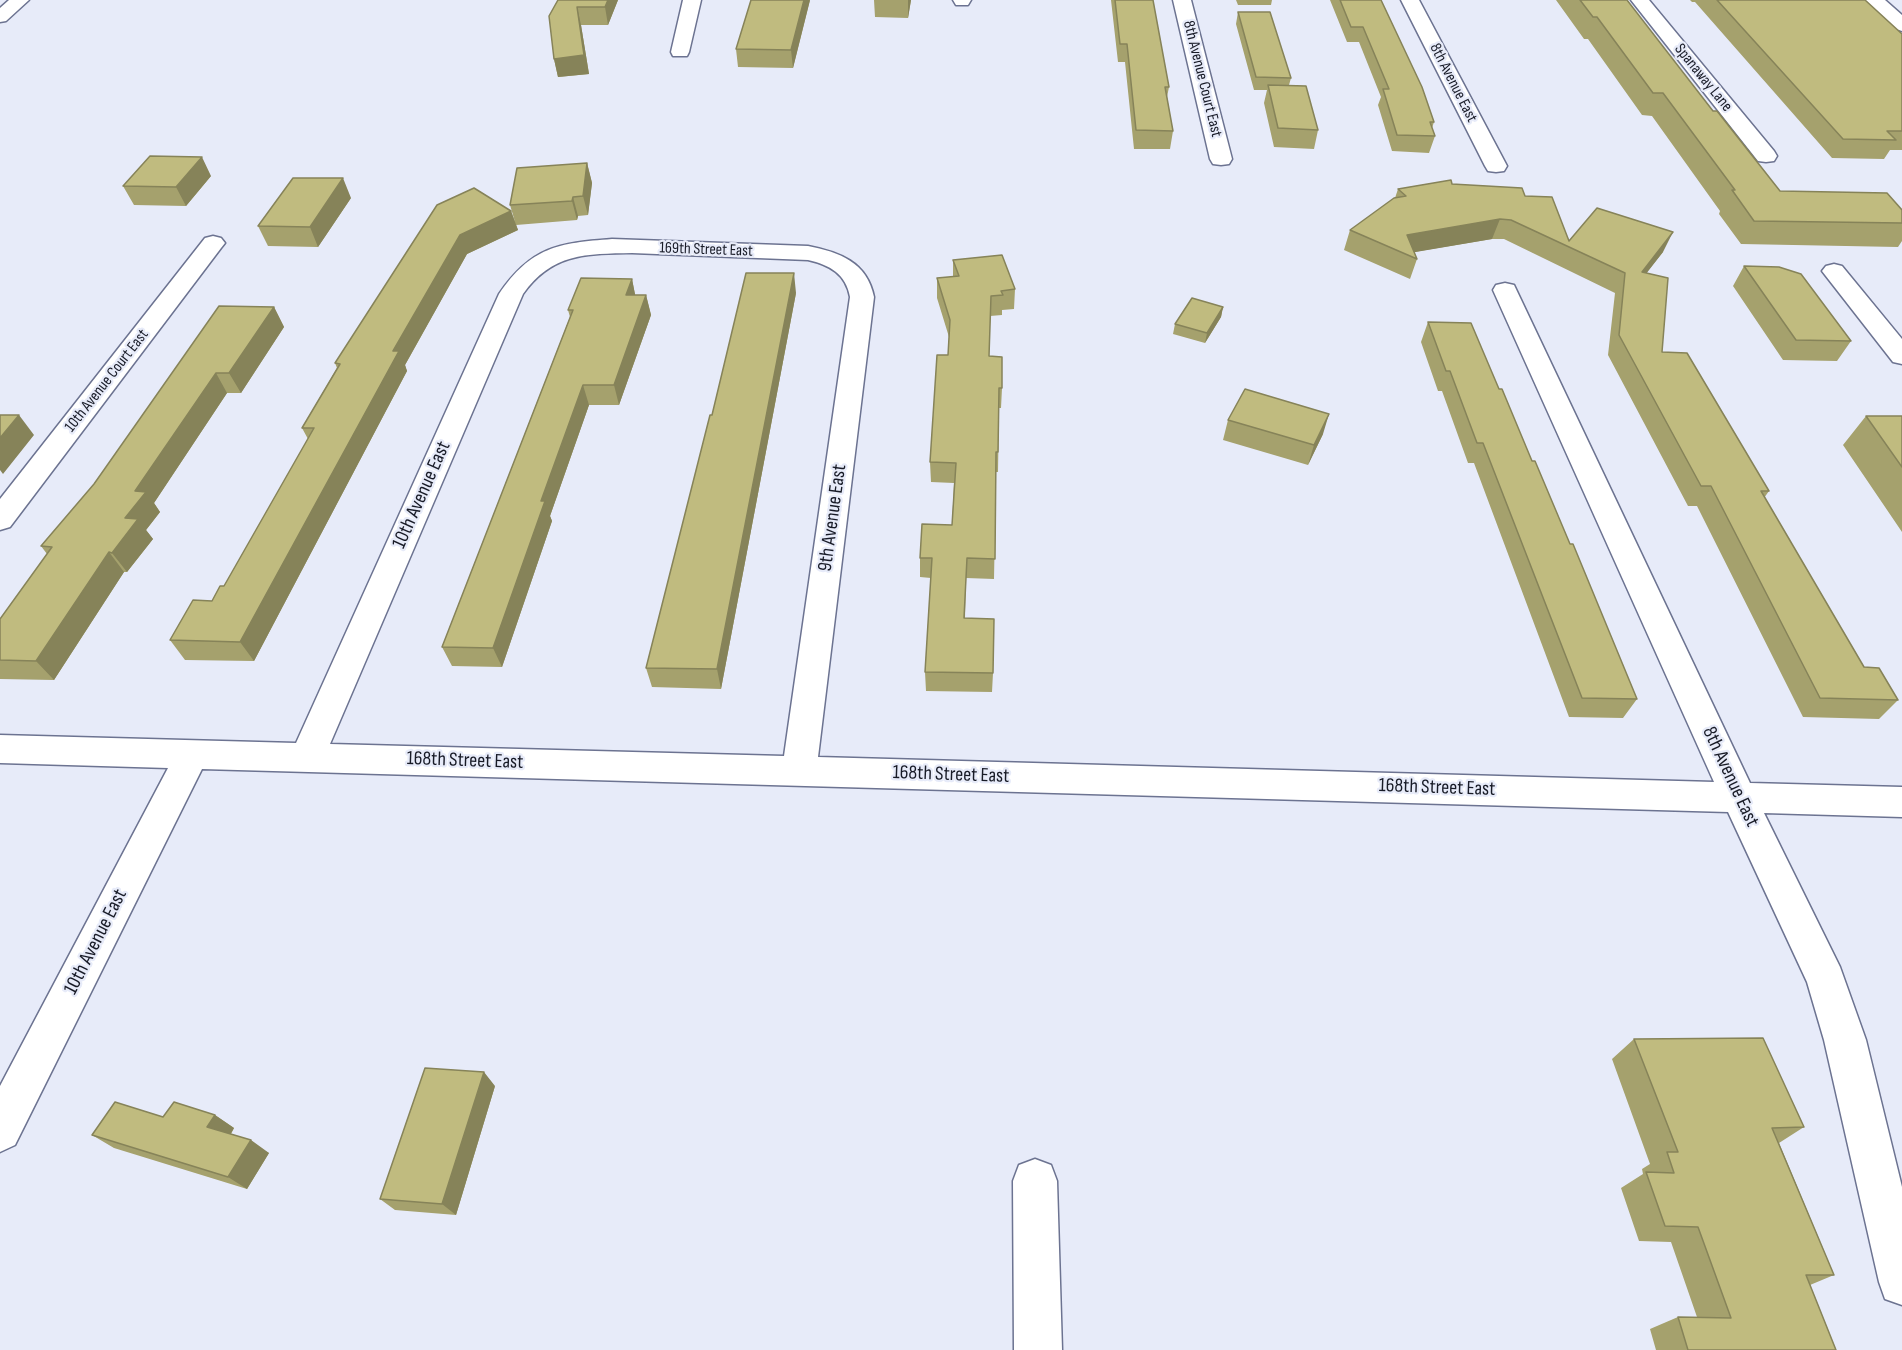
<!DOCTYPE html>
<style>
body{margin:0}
canvas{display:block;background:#e7ebf9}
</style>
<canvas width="1902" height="1350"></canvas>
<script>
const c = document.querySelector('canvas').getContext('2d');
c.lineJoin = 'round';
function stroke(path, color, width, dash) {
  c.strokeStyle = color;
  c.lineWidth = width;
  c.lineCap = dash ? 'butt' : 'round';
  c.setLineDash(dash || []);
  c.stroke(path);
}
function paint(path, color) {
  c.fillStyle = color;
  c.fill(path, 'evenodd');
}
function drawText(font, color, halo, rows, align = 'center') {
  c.font = font + ' "Sofia Sans Condensed",sans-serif';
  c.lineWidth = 4.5;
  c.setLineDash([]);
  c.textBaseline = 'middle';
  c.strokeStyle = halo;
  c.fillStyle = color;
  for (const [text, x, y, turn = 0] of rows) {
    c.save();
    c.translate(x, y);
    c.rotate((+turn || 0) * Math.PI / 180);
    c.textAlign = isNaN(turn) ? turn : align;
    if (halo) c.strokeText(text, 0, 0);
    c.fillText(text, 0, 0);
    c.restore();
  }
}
const minor = new Path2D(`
 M 9,0 L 29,0 L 6,21 L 0,22 L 0,8 Z
 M 683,0 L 701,0 L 689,52 L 687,56 L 673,56 L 671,52 Z
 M 953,0 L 971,0 L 968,5 L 956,5 Z
 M 1173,0 L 1191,0 L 1232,159 L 1229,164 L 1221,165 L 1213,164 L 1210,159 Z
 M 1401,0 L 1419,0 L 1507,166 L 1504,171 L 1496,172 L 1488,171 L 1485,166 Z
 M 1631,0 L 1649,0 L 1774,151 L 1777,156 L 1774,161 L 1766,162 L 1758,161 Z
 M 1865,0 L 1885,0 L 1902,15 L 1902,31 L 1896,29 Z
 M 213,236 L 221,238 L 225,243 L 221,248 L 10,527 L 0,530 L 0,499 L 205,238 Z
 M 612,239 L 808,246 C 839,252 867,262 874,297 L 818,757 L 1714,782 L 1493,290 L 1496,285 L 1505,283 L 1514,285 L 1750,783 L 1902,787 L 1902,817 L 1764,813 L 1840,967 L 1866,1040 L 1902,1187 L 1902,1305 L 1885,1299 L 1879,1282 L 1824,1040 L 1807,982 L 1728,812 L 202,769 L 15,1145 L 0,1152 L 0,1086 L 168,768 L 0,763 L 0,735 L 296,743 L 499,294 C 531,247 558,243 612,239 ZM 632,253 L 808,260 C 830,265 846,274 850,297 L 784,756 L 330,744 L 523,294 C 552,253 586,254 632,253 Z
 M 1834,264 L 1842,266 L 1902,339 L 1902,364 L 1893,362 L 1822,271 L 1826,266 Z
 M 1035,1159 L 1051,1165 L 1057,1181 L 1062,1350 L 1014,1350 L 1013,1181 L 1019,1165 Z`);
const wall = new Path2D(`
 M 558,0 L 618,0 L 608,25 L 581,25 L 589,74 L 558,77 L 554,59 Z
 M 810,0 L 793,68 L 738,67 L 736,49 Z
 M 874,0 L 911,0 L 908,18 L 875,17 Z
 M 1111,0 L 1153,0 L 1169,87 L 1167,97 L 1173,131 L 1170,149 L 1134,149 L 1125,62 L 1118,62 Z
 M 1236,0 L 1272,0 L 1271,5 L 1238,5 Z
 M 1330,0 L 1381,0 L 1434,122 L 1432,128 L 1435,136 L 1429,153 L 1392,151 L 1378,105 L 1381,97 L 1359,42 L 1347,42 Z
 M 1556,0 L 1627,0 L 1713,111 L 1780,191 L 1902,210 L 1902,241 L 1898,247 L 1741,244 L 1719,214 L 1720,211 L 1652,116 L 1642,115 L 1588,39 L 1584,39 Z
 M 1690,0 L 1865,0 L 1902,34 L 1902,150 L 1890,150 L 1884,159 L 1832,158 L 1695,2 L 1692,2 Z
 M 1238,12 L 1291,78 L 1289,85 L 1318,130 L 1314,149 L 1274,147 L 1264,103 L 1267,90 L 1254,90 L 1236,24 Z
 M 587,163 L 592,183 L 588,215 L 578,216 L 577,220 L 516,225 L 510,205 Z
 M 211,176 L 186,206 L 134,205 L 123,186 Z
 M 1452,184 L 1525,196 L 1569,241 L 1663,252 L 1646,273 L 1662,352 L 1769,491 L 1764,498 L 1864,667 L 1898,700 L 1879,719 L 1803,717 L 1697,506 L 1688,506 L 1608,355 L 1615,293 L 1504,239 L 1492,239 L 1414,252 L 1417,259 L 1410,279 L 1344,250 L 1350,230 L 1395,198 L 1398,189 Z
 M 351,198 L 318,247 L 268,246 L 258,226 Z
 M 511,211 L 518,230 L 467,254 L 405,365 L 407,371 L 254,661 L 185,660 L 170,640 L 212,601 L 224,586 L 308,439 L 302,428 L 337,368 L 335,363 Z
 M 953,260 L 1015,289 L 1014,309 L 1002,310 L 1002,315 L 990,316 L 989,356 L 1002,388 L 1001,408 L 999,408 L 998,472 L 996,472 L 994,579 L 966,578 L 965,618 L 993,673 L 992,692 L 926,691 L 925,672 L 931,578 L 920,577 L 920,558 L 952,525 L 954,483 L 931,482 L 930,462 L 948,355 L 949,337 L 937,298 L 937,278 L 953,277 Z
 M 1744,266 L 1851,341 L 1837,361 L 1783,360 L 1733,286 Z
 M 632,279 L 635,295 L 646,295 L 651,315 L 619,405 L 589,405 L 550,516 L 552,521 L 502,667 L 452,666 L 442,647 L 570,317 L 568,310 Z
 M 796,293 L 721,689 L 652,687 L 646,668 L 712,415 Z
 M 274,307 L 284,327 L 241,393 L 227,393 L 154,503 L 160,512 L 146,530 L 153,539 L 127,572 L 124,572 L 54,680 L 0,679 L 0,619 L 47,554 L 41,546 Z
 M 1223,307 L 1221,317 L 1205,343 L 1173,334 L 1175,324 Z
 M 1428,322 L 1499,389 L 1570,544 L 1637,699 L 1623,718 L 1569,717 L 1474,463 L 1468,463 L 1442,391 L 1438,391 L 1421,342 Z
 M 1866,416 L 1902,416 L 1902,532 L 1843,445 Z
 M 1228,420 L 1323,434 L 1308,465 L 1223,440 Z
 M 1634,1039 L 1804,1127 L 1779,1143 L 1834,1275 L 1810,1285 L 1836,1350 L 1656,1350 L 1650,1329 L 1678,1317 L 1697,1317 L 1671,1242 L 1639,1241 L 1621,1188 L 1643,1174 L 1642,1169 L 1650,1164 L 1612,1059 Z
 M 495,1086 L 456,1215 L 395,1210 L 380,1199 Z
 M 215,1115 L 234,1128 L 231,1134 L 269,1153 L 247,1189 L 114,1148 L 92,1135 L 163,1117 Z`);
const shadedWall = new Path2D(`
 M 608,0 L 618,0 L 608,25 L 605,7 Z
 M 804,0 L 810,0 L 793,68 L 791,50 Z
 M 908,0 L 911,0 L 908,18 Z
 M 577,7 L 581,25 L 589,74 L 558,77 L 554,59 Z
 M 202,157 L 211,176 L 186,206 L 176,187 Z
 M 587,163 L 592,183 L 588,215 L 583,196 Z
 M 343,178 L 351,198 L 318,247 L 310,227 Z
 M 573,197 L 578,216 L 577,220 L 572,201 Z
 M 511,211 L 518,230 L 467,254 L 405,365 L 407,371 L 254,661 L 240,642 L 393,351 L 460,235 Z
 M 1500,219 L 1492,239 L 1404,254 L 1407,235 Z
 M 1673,232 L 1663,252 L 1632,292 L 1642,272 Z
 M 794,273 L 796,293 L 721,689 L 717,669 Z
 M 632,279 L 636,299 L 626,295 Z
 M 646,295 L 651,315 L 619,405 L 614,385 Z
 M 274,307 L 284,327 L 241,393 L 229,373 Z
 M 1223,307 L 1221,317 L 1205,343 L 1207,333 Z
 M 216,373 L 227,393 L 154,503 L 160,512 L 146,530 L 153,539 L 127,572 L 112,553 L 135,491 Z
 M 583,385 L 589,405 L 550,516 L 552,521 L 502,667 L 493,648 L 541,501 Z
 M 1329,414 L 1323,434 L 1308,465 L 1314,445 Z
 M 19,415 L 34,435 L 3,474 L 0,470 L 0,438 Z
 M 109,552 L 124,572 L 54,680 L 36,661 Z
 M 484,1072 L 495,1086 L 456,1215 L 442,1204 Z
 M 215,1115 L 234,1128 L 227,1140 L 207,1127 Z
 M 251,1140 L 269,1153 L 247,1189 L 228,1177 Z`);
const building = new Path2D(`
 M 558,0 L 608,0 L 605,7 L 577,7 L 584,55 L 554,59 L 549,16 Z
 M 751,0 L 804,0 L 791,50 L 736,49 Z
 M 1115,0 L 1153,0 L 1169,87 L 1165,87 L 1173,131 L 1136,130 L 1127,44 L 1120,44 Z
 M 1340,0 L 1381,0 L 1422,87 L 1434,122 L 1430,122 L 1435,136 L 1397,135 L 1383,89 L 1389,89 L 1363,27 L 1351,27 Z
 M 1580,0 L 1627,0 L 1713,111 L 1717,111 L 1780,191 L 1887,193 L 1902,210 L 1902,223 L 1754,221 L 1732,190 L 1735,190 L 1663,93 L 1653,93 L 1597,17 L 1593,17 Z
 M 1717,0 L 1865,0 L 1902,34 L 1902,131 L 1887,131 L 1896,140 L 1843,139 Z
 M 1238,12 L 1270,12 L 1291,78 L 1256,77 Z
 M 1268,85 L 1306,86 L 1318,130 L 1278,128 Z
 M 150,156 L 202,157 L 176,187 L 123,186 Z
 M 587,163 L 583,196 L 573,197 L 572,201 L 510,205 L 517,168 Z
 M 293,178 L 343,178 L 310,227 L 258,226 Z
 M 1451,180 L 1452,184 L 1522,188 L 1525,196 L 1552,197 L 1569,241 L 1597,208 L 1673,232 L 1642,272 L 1668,278 L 1662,352 L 1687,353 L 1769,491 L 1761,491 L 1864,667 L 1879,668 L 1898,700 L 1820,698 L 1711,486 L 1701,486 L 1619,335 L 1625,273 L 1511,220 L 1500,219 L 1407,235 L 1417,259 L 1350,230 L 1394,198 L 1406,196 L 1398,189 Z
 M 474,188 L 511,211 L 460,235 L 393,351 L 399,351 L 240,642 L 170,640 L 193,600 L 212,601 L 220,586 L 224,586 L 314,428 L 302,428 L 340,364 L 335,363 L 437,205 Z
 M 1002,255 L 1015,289 L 1001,291 L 1003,295 L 991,296 L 989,356 L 1002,357 L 1002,388 L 999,388 L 998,452 L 996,452 L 995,559 L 967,558 L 964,618 L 994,619 L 993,673 L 925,672 L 932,558 L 920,558 L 922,524 L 952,525 L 956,463 L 930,462 L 937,355 L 948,355 L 950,320 L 937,278 L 959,276 L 953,260 Z
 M 1744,266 L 1779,267 L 1801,274 L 1851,341 L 1796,340 Z
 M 746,273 L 794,273 L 717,669 L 646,668 L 710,415 L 712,415 Z
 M 581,278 L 632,279 L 626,295 L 646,295 L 614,385 L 583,385 L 541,501 L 545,501 L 493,648 L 442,647 L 573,310 L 568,310 Z
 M 1192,298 L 1223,307 L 1207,333 L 1175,324 Z
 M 219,306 L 274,307 L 229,373 L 216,373 L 135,491 L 146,492 L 125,518 L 138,519 L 112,553 L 109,552 L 36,661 L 0,660 L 0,619 L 52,547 L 41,546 L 94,484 Z
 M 1428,322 L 1471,323 L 1499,389 L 1502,389 L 1532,461 L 1535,461 L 1570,544 L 1573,544 L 1637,699 L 1582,698 L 1483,443 L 1477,443 L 1450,371 L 1446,371 Z
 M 1245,389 L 1329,414 L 1314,445 L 1228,420 Z
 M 0,415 L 19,415 L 0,438 Z
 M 1866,416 L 1902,416 L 1902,467 Z
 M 1763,1038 L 1804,1127 L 1772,1128 L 1834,1275 L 1806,1275 L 1836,1350 L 1688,1350 L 1678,1317 L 1731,1318 L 1698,1227 L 1665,1226 L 1646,1172 L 1674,1173 L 1667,1152 L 1678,1152 L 1634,1039 Z
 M 425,1068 L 484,1072 L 442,1204 L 380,1199 Z
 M 115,1102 L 163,1117 L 174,1102 L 215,1115 L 207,1127 L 251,1140 L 228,1177 L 92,1135 Z`);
const farStreetnames = [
 ["Spanaway Lane",1703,78,51],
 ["8th Avenue Court East",1202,79,76],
 ["8th Avenue East",1453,83,63],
 ["169th Street East",706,250,2],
 ["10th Avenue Court East",107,381,-52]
];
const streetNames = [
 ["10th Avenue East",422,495,-66],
 ["9th Avenue East",833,518,-82],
 ["168th Street East",465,761,2],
 ["168th Street East",951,775,2],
 ["8th Avenue East",1730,777,65],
 ["168th Street East",1437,788,2],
 ["10th Avenue East",96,942,-63]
];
stroke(minor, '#6c7391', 3);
paint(minor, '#fff');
paint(wall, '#a5a16d');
paint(shadedWall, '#868359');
paint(building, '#c0bb7f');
stroke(building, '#868359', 1.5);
drawText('16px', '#181b27', '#e7ebf9', farStreetnames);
drawText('20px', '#181b27', '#e7ebf9', streetNames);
</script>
